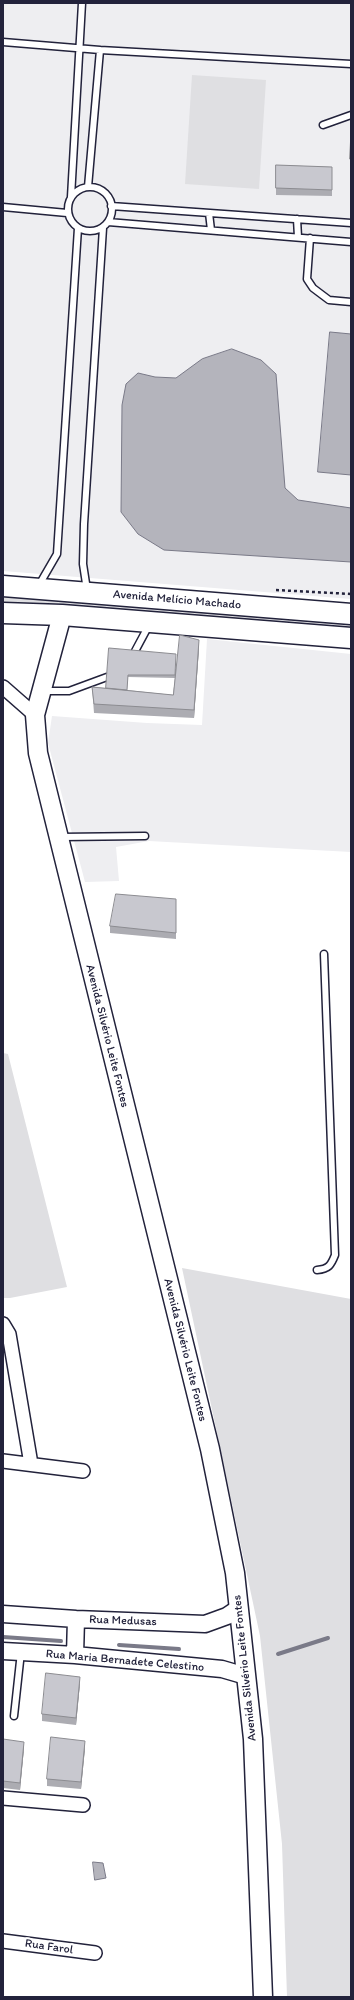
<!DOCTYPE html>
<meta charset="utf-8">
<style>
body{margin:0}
#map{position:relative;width:354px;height:2000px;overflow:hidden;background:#fff;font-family:Itim,sans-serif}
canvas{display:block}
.frame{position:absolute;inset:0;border:4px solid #22223b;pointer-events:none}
</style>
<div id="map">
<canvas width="354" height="2000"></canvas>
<div class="frame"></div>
</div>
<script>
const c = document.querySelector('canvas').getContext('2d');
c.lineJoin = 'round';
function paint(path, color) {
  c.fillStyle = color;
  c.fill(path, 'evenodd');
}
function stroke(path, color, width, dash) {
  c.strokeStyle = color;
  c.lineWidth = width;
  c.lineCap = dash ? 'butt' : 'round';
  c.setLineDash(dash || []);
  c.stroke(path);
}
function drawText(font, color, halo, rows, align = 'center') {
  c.font = font + ' Itim,sans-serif';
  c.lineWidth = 4;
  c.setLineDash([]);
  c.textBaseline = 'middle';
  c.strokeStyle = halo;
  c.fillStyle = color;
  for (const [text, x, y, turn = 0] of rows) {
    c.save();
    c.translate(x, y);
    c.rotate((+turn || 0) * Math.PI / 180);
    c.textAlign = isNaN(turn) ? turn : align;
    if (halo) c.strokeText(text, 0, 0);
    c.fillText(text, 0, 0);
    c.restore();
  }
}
const built = new Path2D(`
 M 3,3 L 351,3 L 351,599 L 3,571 Z
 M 207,639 L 351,654 L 351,852 L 149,841 L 116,847 L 119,881 L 85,882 L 48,743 L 52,716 L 147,723 L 202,725 Z`);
const green = new Path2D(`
 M 192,75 L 266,80 L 259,189 L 185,184 Z
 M 3,594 L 351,619 L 351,630 L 3,606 Z
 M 3,1053 L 8,1054 L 67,1287 L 10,1298 L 3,1298 Z
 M 182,1268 L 351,1299 L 351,1997 L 287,1997 L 282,1844 L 260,1636 Z`);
const water = new Path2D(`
 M 330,332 L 351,334 L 351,475 L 318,472 Z
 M 232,349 L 261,360 L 276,374 L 285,488 L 298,500 L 351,508 L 351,562 L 164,550 L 138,534 L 121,512 L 122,405 L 126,384 L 138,373 L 155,377 L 176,378 L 202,359 Z
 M 93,1862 L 103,1863 L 106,1878 L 95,1880 Z`);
const stream = new Path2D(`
 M 3,1637 L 61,1641
 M 119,1645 L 179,1649
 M 278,1654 L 328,1638`);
const path = new Path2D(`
 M 276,590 L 351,594`);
const service = new Path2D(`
 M 3,42 L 100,50 L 351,64
 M 323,125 L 351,115
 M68 209a22 22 0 1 1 44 0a22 22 0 1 1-44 0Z
 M 88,187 L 100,50
 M 71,197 L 82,3
 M 111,206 L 351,223
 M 3,207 L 67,213
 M 209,213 L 211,230
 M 297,219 L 298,237
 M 108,222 L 351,242
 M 310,238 L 307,279 L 313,288 L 329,300 L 351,302
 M 39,585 L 57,554 L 78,228
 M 87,590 L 83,564 L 84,524 L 103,228
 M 134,653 L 149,625
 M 43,691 L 69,691 L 107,677
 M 61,837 L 145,836
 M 317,1270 C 329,1269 331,1265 335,1255 L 324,954
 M 14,1716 L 21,1652`);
const minor = new Path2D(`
 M 3,687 L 35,715
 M 3,1324 L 9,1334 L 31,1464
 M 3,1461 L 83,1471
 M 3,1798 L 83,1805
 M 3,1941 L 95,1953`);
const tertiary = new Path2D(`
 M 3,1614 L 76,1619 L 205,1624 L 227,1616 L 239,1608
 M 3,1651 L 75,1655 L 222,1669 L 246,1676
 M 75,1655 L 76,1619`);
const secondary = new Path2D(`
 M 62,615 L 35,715 L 38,753 L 210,1449 L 235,1573 L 253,1739 L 263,1997`);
const primary = new Path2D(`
 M 3,586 L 351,614
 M 3,613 L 62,615 L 351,638`);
const wall = new Path2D(`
 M 351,133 L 351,168 L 350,168 Z
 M 276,165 L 332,167 L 332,196 L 276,195 Z
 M 109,648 L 176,669 L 199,648 L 194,718 L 94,713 L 92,687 L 106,688 ZM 128,677 L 175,678 L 173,695 L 127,690 Z
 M 176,899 L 176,939 L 110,933 L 110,926 Z
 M 80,1683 L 76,1725 L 42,1721 L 42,1714 Z
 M 3,1739 L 24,1748 L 20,1790 L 3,1788 Z
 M 85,1748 L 81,1789 L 47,1786 L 47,1779 Z`);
const shadedWall = new Path2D(`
 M 199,640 L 199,648 L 194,718 L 194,710 Z
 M 80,1677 L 80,1683 L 76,1725 L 76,1718 Z
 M 85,1741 L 85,1748 L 81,1789 L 81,1782 Z
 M 24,1742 L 24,1748 L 20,1790 L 20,1783 Z`);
const building = new Path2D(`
 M 351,133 L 351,159 L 350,159 Z
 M 276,165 L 332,167 L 332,190 L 276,188 Z
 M 180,635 L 199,640 L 194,710 L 94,704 L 92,687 L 173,695 Z
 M 109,648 L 176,654 L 175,675 L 128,675 L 127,690 L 106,688 Z
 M 116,894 L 176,899 L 176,933 L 110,926 Z
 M 46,1673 L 80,1677 L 76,1718 L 42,1714 Z
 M 51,1737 L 85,1741 L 81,1782 L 47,1779 Z
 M 3,1739 L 24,1742 L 20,1783 L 3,1781 Z`);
const streetNames = [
 ["Avenida Melício Machado",177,600,5],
 ["Avenida Silvério Leite Fontes",107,1036,76],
 ["Avenida Silvério Leite Fontes",185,1350,76],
 ["Rua Medusas",123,1621,2],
 ["Rua Maria Bernadete Celestino",125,1661,5],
 ["Avenida Silvério Leite Fontes",245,1668,-96],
 ["Rua Farol",49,1947,8]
];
paint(built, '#eeeef1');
paint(green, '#dfdfe2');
paint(water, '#b4b4bc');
stroke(water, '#7a7a88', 1);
stroke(stream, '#7a7a88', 4);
stroke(service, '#22223b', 9);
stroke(minor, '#22223b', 16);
stroke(tertiary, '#22223b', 19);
stroke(secondary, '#22223b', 21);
stroke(primary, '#22223b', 23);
stroke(path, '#22223b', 2.5, [3, 3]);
stroke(service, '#fff', 6);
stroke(minor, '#fff', 13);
stroke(tertiary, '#fff', 16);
stroke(secondary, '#fff', 18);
stroke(primary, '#fff', 20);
paint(wall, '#acacb2');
paint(shadedWall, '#8c8c91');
paint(building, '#c8c8cf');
stroke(building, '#8c8c91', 1);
drawText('12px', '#22223b', '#fff', streetNames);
</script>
